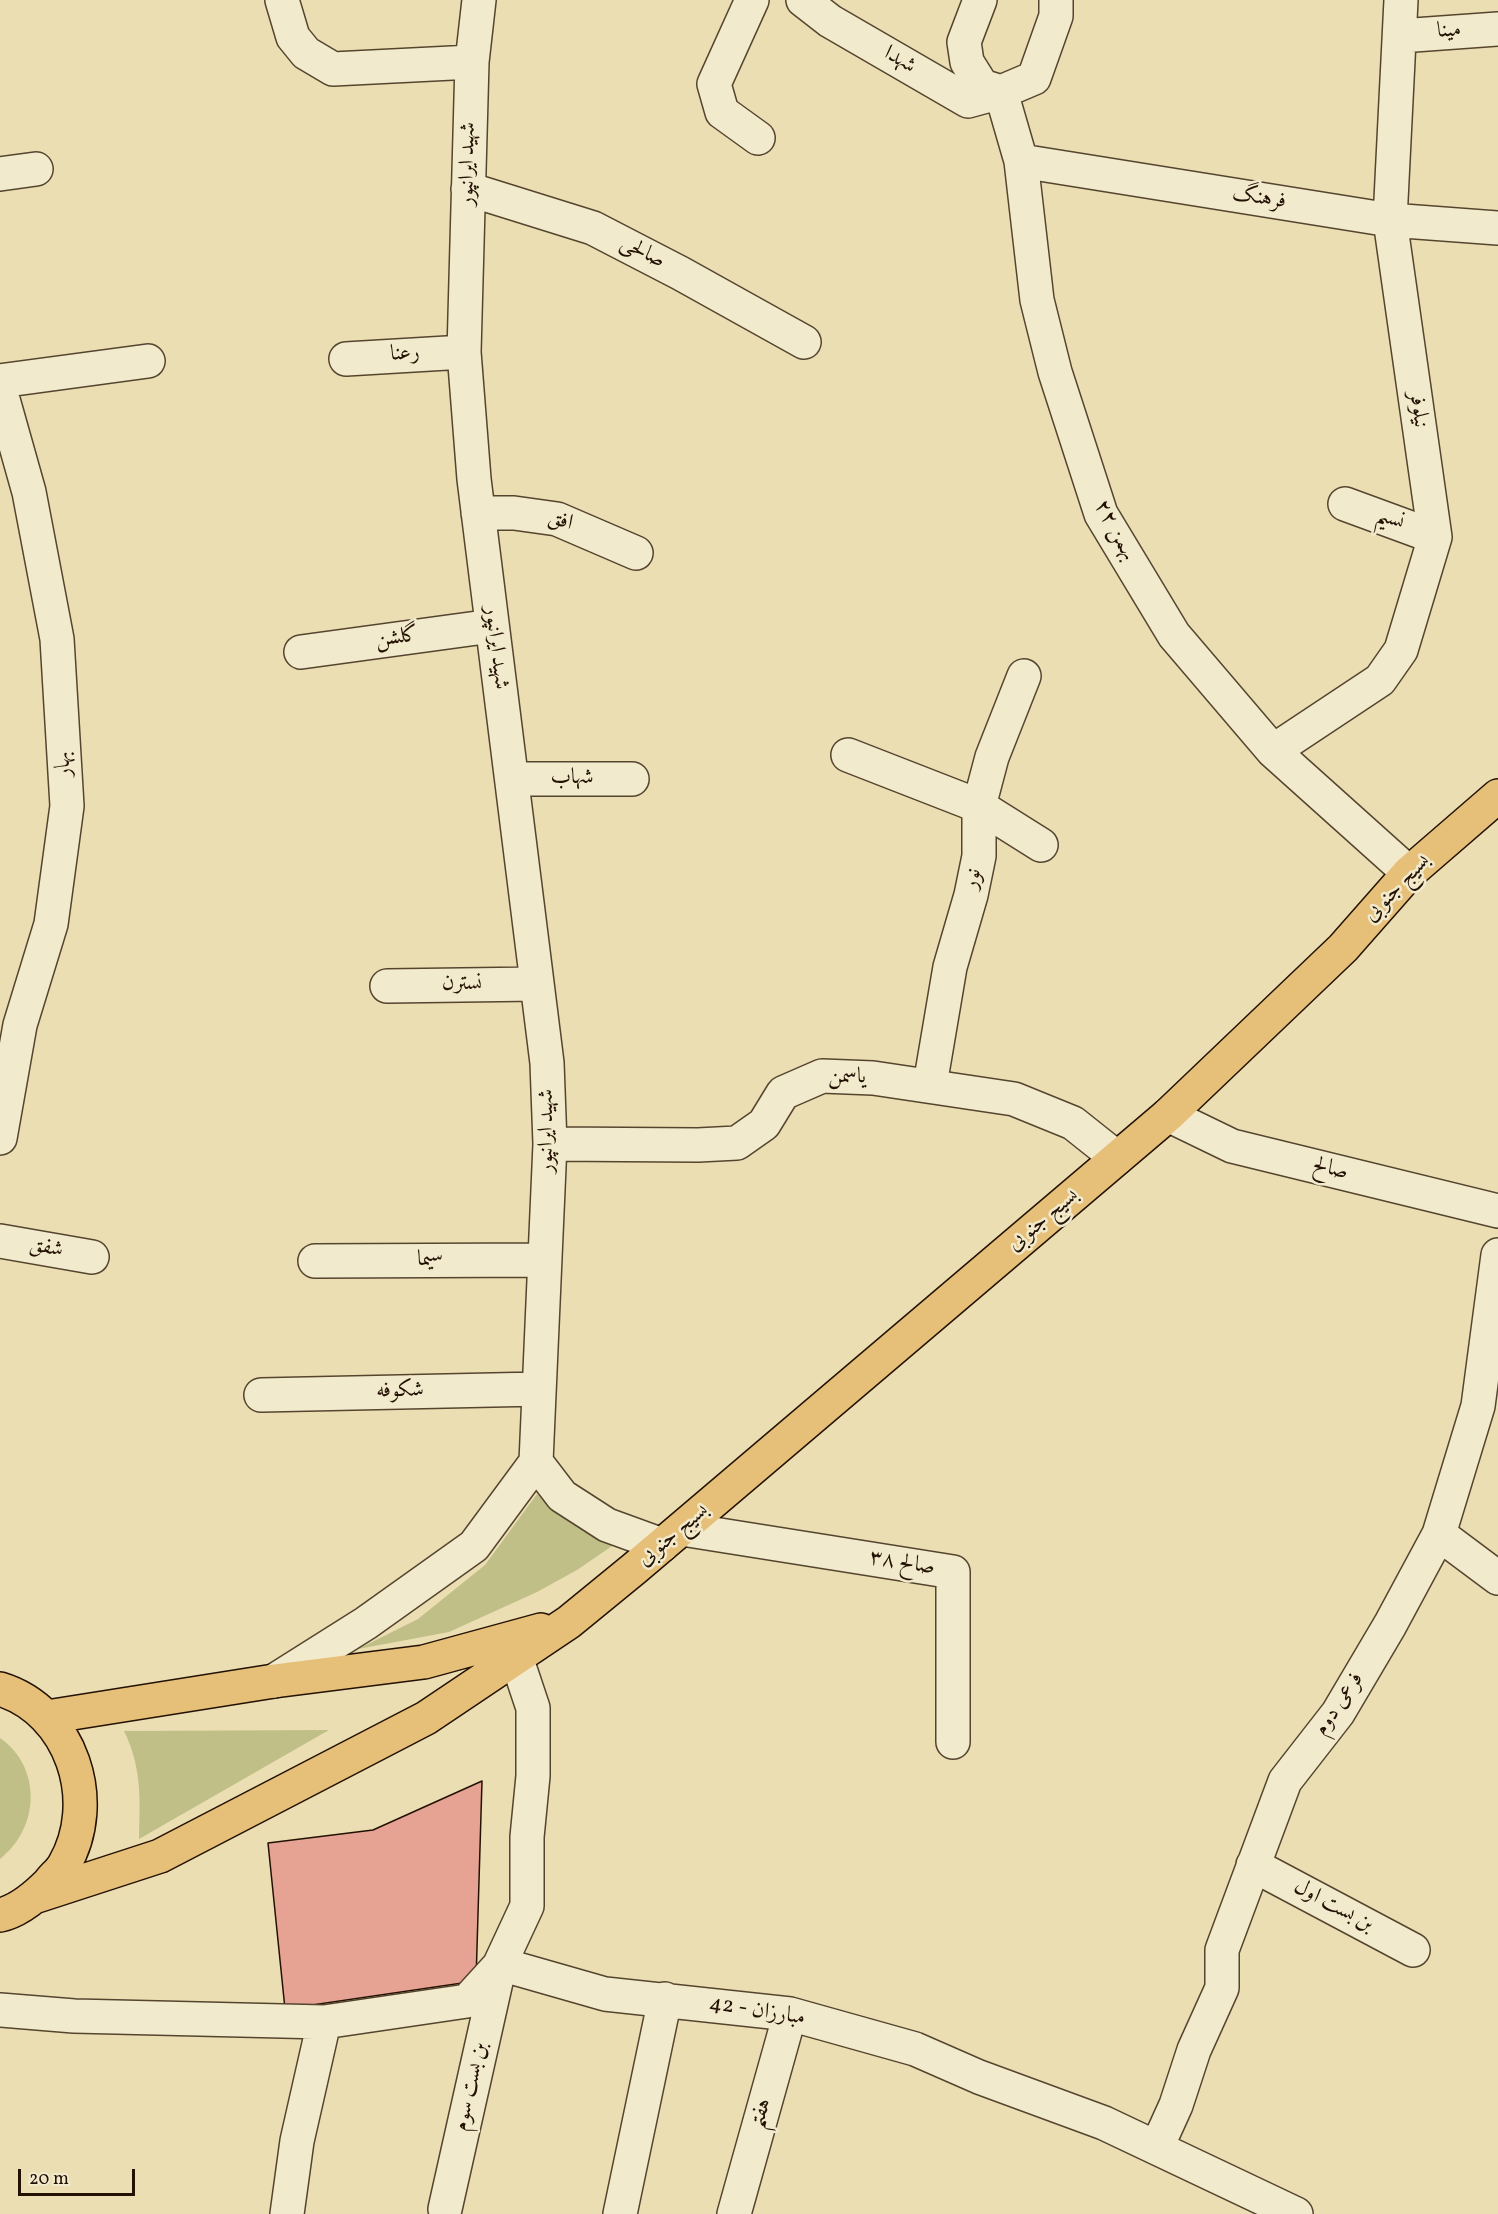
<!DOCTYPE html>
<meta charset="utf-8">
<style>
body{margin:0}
#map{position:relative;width:1498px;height:2214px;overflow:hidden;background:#ebdeb2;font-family:Vollkorn,serif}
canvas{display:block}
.scale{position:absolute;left:18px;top:2169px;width:117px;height:27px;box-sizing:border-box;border:3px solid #231203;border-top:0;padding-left:8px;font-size:18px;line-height:21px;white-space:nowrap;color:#231203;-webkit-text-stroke:4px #f2eacd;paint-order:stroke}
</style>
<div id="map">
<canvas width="1498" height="2214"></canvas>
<div class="scale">20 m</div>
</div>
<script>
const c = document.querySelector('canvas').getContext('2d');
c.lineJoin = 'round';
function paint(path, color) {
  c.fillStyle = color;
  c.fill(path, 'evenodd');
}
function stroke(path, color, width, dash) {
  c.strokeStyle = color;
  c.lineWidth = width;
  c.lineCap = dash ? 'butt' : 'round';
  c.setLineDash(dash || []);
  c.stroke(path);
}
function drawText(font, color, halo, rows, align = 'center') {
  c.font = font + ' Vollkorn,Amiri,serif';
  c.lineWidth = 5;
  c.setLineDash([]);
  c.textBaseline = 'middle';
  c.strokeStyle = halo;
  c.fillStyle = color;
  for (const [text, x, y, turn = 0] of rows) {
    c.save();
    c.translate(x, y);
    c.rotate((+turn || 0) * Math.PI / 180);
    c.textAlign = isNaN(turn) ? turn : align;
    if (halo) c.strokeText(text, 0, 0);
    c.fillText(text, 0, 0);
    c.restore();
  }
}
const green = new Path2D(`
 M 537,1494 L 575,1525 L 615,1544 L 577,1570 L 537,1592 L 449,1632 L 358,1649 L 418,1619 L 485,1565 Z
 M 329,1730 L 139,1839 C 140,1799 142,1768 124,1731 Z
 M 0,1738 C 42,1767 40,1828 0,1859 Z`);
const building = new Path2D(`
 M 482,1781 L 476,1981 L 285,2009 L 268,1843 L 373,1830 Z`);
const minor = new Path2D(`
 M 282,0 L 293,37 L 306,53 L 333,69 L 472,62 L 464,352 L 474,479 L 547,1063 L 550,1144 L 536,1462
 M 752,0 L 714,84 L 722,112 L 758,138
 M 803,0 L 830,21 L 968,101 L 1001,92 L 1034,78 L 1056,16 L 1056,0
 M 980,0 L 964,42 L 967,62 L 982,86 L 1001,92
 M 1400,36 L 1498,29
 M 472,62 L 479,0
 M 1001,92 L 1021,161 L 1037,300 L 1055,372 L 1101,514 L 1174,635 L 1273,751 L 1409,873
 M 1021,161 L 1390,220 L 1498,228
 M 0,174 L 36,169
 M 468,189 L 593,228 L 680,273 L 804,342
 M 346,359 L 464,352
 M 0,381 L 148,361
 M 0,389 L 29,492 L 57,639 L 67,806 L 51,924 L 20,1025 L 0,1138
 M 1345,504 L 1435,537
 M 478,513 L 514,513 L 557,519 L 636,553
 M 301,652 L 492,626
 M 1273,751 L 1380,680 L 1401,650 L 1435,537 L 1390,220 L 1401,0
 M 848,755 L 979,806 L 1041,845
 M 512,779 L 632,779
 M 387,986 L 537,984
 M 930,1085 L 950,967 L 971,895 L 979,856 L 979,806 L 992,757 L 1024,676
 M 1168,1115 L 1232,1146 L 1498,1211
 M 550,1144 L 698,1145 L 737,1143 L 764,1124 L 783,1093 L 822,1076 L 873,1078 L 1014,1099 L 1073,1123 L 1117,1158
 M 0,1241 L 92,1257
 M 315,1261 L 545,1260
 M 261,1395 L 539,1389
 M 536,1462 L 562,1496 L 607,1525 L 662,1545
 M 682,1529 L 953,1572 L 953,1742
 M 1439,1534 L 1498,1578
 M 274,1681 L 366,1623 L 474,1546 L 536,1462
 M 1253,1865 L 1413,1950
 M 500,1964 L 605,1994 L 790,2014 L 915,2049 L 979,2077 L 1104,2123 L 1296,2214
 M 0,2010 L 74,2016 L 324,2022
 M 1157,2147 L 1176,2105 L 1194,2050 L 1222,1988 L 1222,1950 L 1285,1781 L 1338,1713 L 1390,1625 L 1439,1534 L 1478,1406 L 1498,1255
 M 445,2209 L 500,1964 L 527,1906 L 527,1837 L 533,1776 L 533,1708 L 516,1657
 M 287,2214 L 297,2141 L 324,2022 L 467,2001 L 497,1968
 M 620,2214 L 665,1999
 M 734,2214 L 790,2014`);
const major = new Path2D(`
 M 0,1689 C 72,1711 101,1802 64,1865 C 60,1872 53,1877 49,1883 C 36,1896 19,1911 0,1915
 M 47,1717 L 274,1681 L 424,1662 L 541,1630
 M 37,1896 L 160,1856 L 426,1718 L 569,1622 L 635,1568 L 1168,1115 L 1343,948 L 1409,873 L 1498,796`);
const streetNames = [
 ["مینا",1449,32,-4],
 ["شهدا",899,61,30],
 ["شهید ایرانپور",469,164,-89],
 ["فرهنگ",1259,199,9],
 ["صالحی",642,253,27],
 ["رعنا",405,355,-3],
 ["نیلوفر",1417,410,82],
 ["نسیم",1390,520,20],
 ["افق",560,522,16],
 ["۲۲ بهمن",1114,531,62],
 ["گلشن",397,639,-8],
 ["شهید ایرانپور",495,648,83],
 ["بهار",65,764,-94],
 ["شهاب",572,779],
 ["نور",974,879,-78],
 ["بسیج جنوبی",1398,889,-46],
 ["نسترن",462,985],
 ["یاسمن",847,1078,1],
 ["شهید ایرانپور",548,1131,-90],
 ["صالح",1330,1170,14],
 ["بسیج جنوبی",1044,1221,-40],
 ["شفق",46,1249,10],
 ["سیما",430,1261],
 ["شکوفه",400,1392,-1],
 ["بسیج جنوبی",674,1536,-40],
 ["صالح ۳۸",902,1564,9],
 ["فرعی دوم",1340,1705,-56],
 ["بن بست اول",1333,1907,28],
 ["مبارزان - 42",757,2012,9],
 ["بن بست سوم",472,2087,-77],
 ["هفتم",762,2114,-74]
];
paint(green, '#c0bf87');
paint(building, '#e6a292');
stroke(building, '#231203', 1.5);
stroke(minor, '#55452f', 36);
stroke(major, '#231203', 36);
stroke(minor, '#f2eacd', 33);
stroke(major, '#e6bf79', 33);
drawText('22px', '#231203', '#f2eacd', streetNames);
</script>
